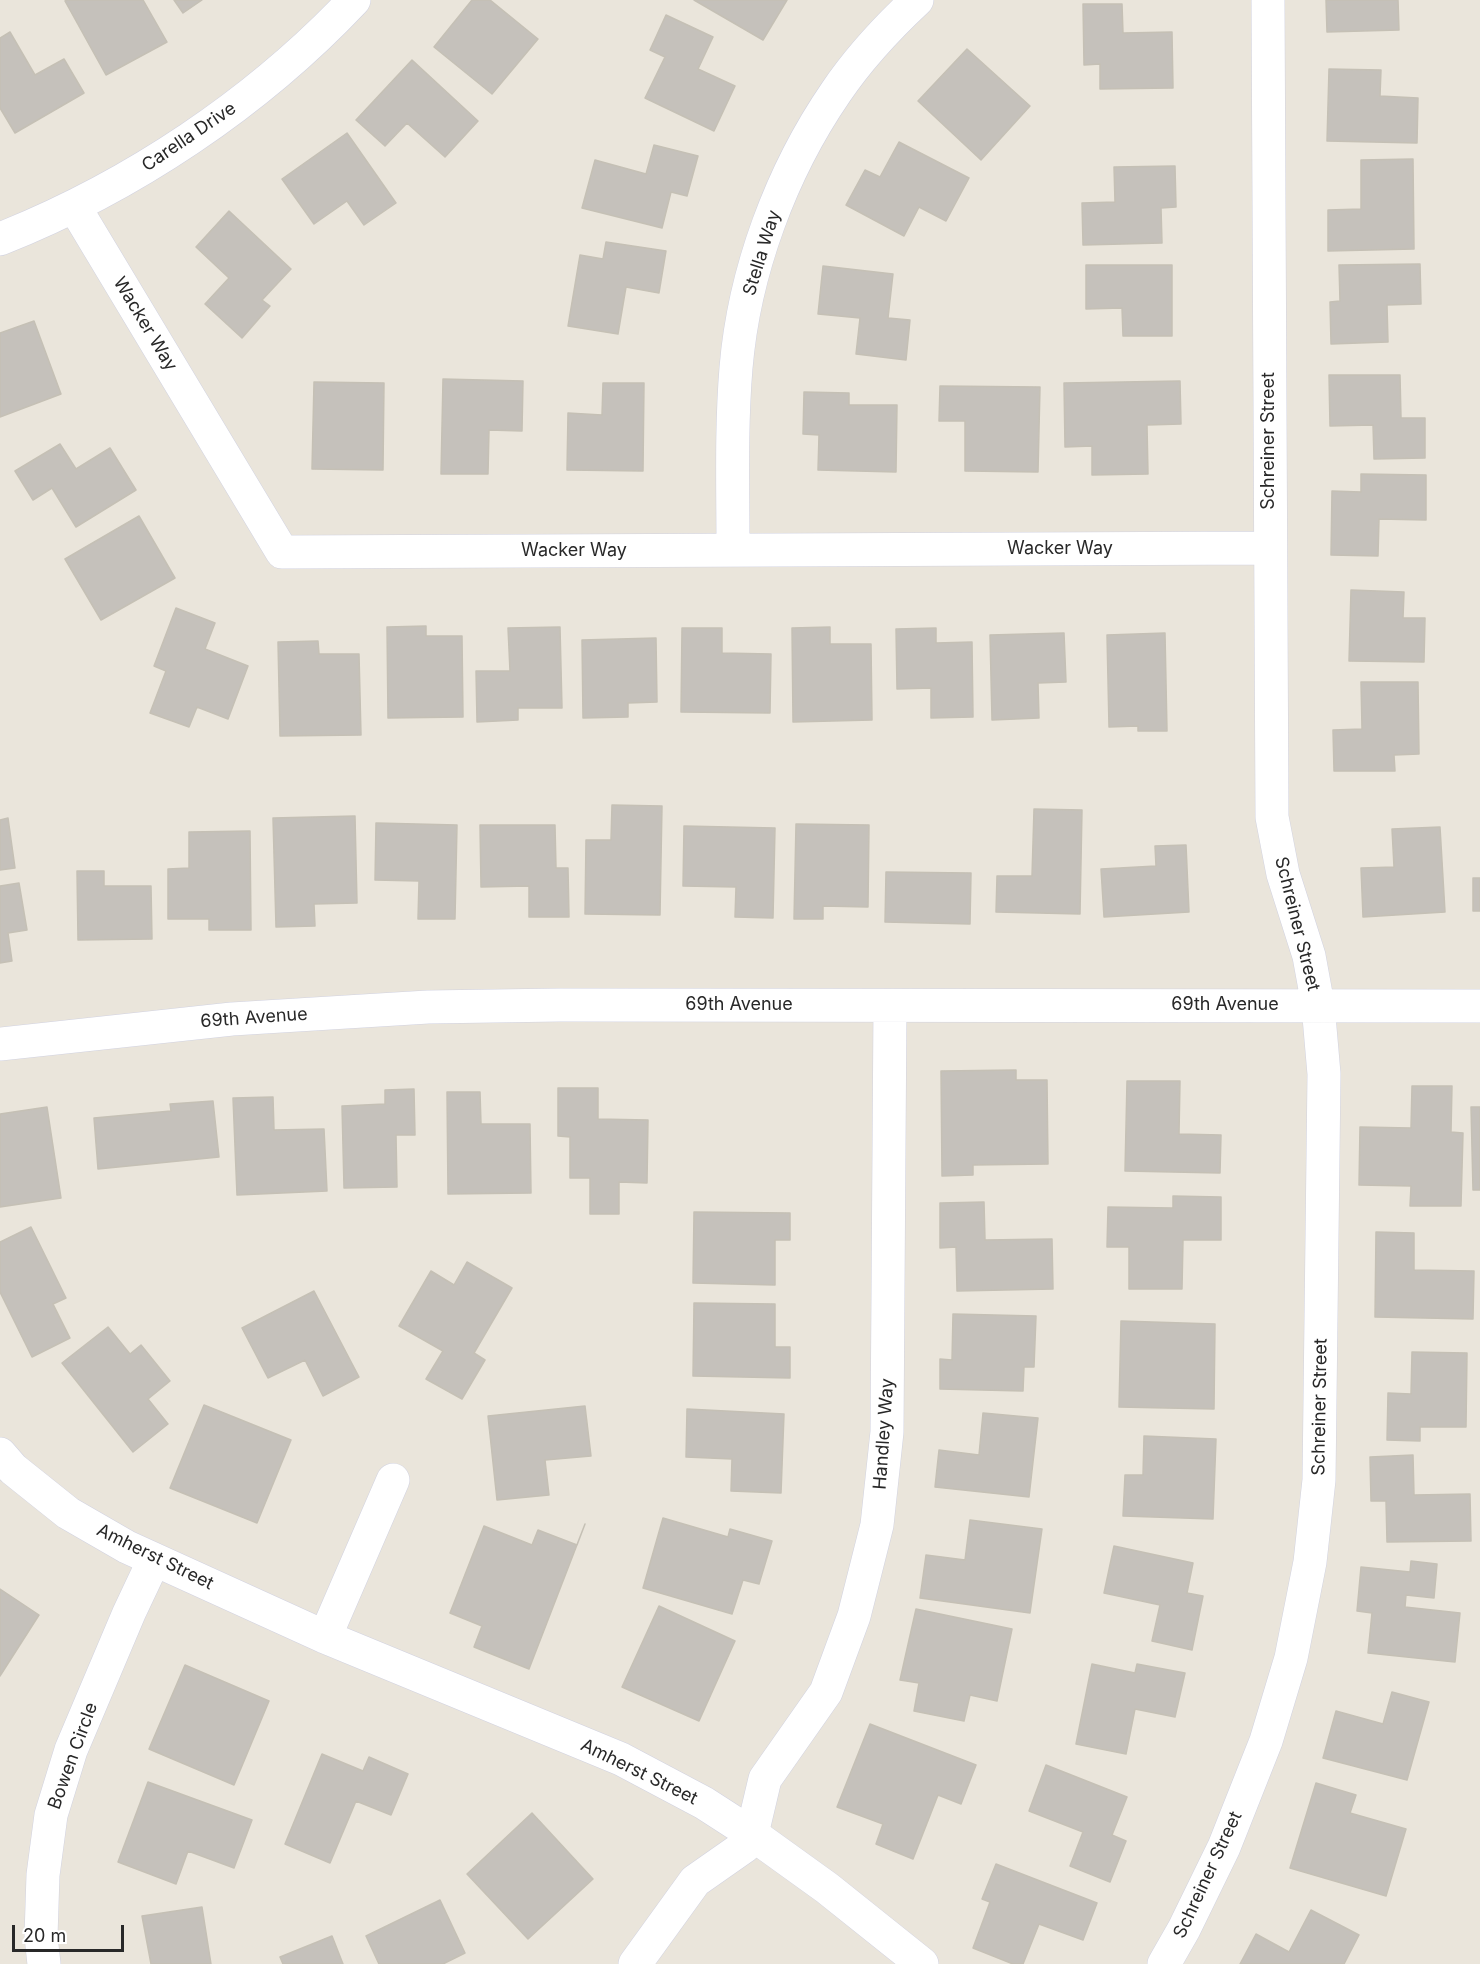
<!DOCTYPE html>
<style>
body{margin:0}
#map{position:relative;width:1480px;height:1964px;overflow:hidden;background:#eae5db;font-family:Inter,sans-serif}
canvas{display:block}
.scale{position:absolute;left:12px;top:1925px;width:112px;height:27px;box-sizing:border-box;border:3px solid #282828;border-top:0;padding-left:8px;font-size:18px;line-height:21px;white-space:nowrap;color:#282828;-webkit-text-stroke:4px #fff;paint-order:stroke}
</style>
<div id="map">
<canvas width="1480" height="1964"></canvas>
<div class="scale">20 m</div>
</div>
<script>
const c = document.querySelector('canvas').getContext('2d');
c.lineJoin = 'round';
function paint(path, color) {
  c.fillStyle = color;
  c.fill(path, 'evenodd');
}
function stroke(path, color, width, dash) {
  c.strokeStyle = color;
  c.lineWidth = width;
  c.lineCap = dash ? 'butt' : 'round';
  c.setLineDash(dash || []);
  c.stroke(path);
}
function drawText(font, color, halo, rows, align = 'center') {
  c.font = font + ' Inter,sans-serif';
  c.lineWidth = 6;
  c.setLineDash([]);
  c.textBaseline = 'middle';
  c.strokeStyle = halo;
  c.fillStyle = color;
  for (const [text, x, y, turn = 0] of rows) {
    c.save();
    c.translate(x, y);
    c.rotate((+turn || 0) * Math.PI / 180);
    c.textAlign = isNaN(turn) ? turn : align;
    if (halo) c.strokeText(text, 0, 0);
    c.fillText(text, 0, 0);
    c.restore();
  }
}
const building = new Path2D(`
 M 67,0 L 143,0 L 167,42 L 106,75 L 65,1 Z
 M 174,0 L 202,0 L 183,13 Z
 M 472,0 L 490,0 L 538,39 L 492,94 L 434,47 Z
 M 694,0 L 787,0 L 763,40 Z
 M 1326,0 L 1398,0 L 1399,30 L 1327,32 Z
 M 1083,4 L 1122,4 L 1123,33 L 1172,32 L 1173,88 L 1100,89 L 1100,64 L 1084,65 Z
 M 666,15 L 713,37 L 698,69 L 735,86 L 714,131 L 645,98 L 665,57 L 650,50 Z
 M 10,32 L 35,75 L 64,59 L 84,93 L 15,133 L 0,108 L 0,38 Z
 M 967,49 L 1030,106 L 981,160 L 918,101 Z
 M 412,60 L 478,121 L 445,157 L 407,123 L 385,146 L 356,120 Z
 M 1329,69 L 1381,70 L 1380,96 L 1418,98 L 1417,143 L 1327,141 Z
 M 347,133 L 396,203 L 364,225 L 347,201 L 314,224 L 282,179 Z
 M 899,142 L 969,178 L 946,221 L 919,207 L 904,236 L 846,205 L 865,170 L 880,177 Z
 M 654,145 L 698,156 L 687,196 L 671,192 L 662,228 L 582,208 L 595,160 L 646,174 Z
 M 1413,159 L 1414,249 L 1328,251 L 1328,210 L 1361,209 L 1361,160 Z
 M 1175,166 L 1176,207 L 1161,208 L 1162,243 L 1083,245 L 1082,203 L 1115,202 L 1114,167 Z
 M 229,211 L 291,269 L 262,300 L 270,306 L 242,338 L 205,304 L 229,278 L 196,247 Z
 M 606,242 L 666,251 L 659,293 L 626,287 L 618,334 L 568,326 L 580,255 L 603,259 Z
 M 1420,264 L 1421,304 L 1387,305 L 1388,342 L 1331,344 L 1330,302 L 1340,301 L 1339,265 Z
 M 1086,265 L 1172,265 L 1172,336 L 1123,336 L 1122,308 L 1086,309 Z
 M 823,266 L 893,274 L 888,318 L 910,320 L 906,360 L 856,354 L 860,318 L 818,314 Z
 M 34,321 L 61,394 L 0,417 L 0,333 Z
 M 1329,375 L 1400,375 L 1401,418 L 1425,418 L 1425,458 L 1374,459 L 1373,425 L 1330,426 Z
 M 443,379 L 523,381 L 522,431 L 489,430 L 488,474 L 441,474 Z
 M 1180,381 L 1181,424 L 1147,425 L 1148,474 L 1092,475 L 1092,446 L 1065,447 L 1064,383 Z
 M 314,382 L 384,383 L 383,470 L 312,469 Z
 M 603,383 L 644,383 L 643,471 L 567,470 L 568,413 L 602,415 Z
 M 940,386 L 1040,387 L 1038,472 L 965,471 L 965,421 L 939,421 Z
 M 804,392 L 849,393 L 849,405 L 897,405 L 896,472 L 818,470 L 819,435 L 803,434 Z
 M 60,444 L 76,469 L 110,448 L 136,490 L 76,527 L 52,488 L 33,500 L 15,471 Z
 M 1361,474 L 1426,475 L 1426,520 L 1379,519 L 1378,556 L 1331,555 L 1332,491 L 1361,492 Z
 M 139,516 L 175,578 L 101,620 L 65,559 Z
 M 1351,590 L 1404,592 L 1403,618 L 1425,618 L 1424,662 L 1349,661 Z
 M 176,608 L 215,623 L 205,649 L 248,666 L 228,719 L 197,707 L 189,727 L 150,713 L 166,671 L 154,666 Z
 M 426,626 L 426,636 L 462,636 L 463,717 L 388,718 L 387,627 Z
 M 560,627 L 562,708 L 518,708 L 518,720 L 477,722 L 476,671 L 510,671 L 508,628 Z
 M 830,627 L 830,644 L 871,644 L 872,720 L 793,722 L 792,628 Z
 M 682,628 L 722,628 L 722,653 L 771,654 L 770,713 L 681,712 Z
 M 936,628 L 936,643 L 972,642 L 973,717 L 931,718 L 931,688 L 897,689 L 896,629 Z
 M 1064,633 L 1066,682 L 1038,683 L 1039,718 L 992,720 L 990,635 Z
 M 1165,633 L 1167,731 L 1138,731 L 1138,726 L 1109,727 L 1107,635 Z
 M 656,638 L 657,702 L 628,703 L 628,717 L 583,718 L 582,640 Z
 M 318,641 L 319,654 L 359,654 L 361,735 L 280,736 L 278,642 Z
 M 1361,682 L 1418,682 L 1419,754 L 1394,755 L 1395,771 L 1334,771 L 1333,730 L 1362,729 Z
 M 612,805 L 662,806 L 660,915 L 585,914 L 586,840 L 611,840 Z
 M 1034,809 L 1082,810 L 1080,914 L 996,912 L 997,876 L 1032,876 Z
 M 355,816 L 357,903 L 314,904 L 315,926 L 276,927 L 273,818 Z
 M 8,818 L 15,868 L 0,870 L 0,820 Z
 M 376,823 L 457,825 L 455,919 L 418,919 L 419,881 L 375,880 Z
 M 796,824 L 869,825 L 868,907 L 823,906 L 823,919 L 794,919 Z
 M 480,825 L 555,825 L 556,868 L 568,868 L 569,917 L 529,917 L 529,886 L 481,887 Z
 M 684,826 L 775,828 L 773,918 L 735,917 L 736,887 L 683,886 Z
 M 1440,827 L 1445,912 L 1363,917 L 1361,868 L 1394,867 L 1392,829 Z
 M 250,831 L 251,930 L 209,930 L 209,919 L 168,919 L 168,869 L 189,868 L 189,832 Z
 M 1186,845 L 1189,912 L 1104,917 L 1101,869 L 1156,866 L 1155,846 Z
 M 77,871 L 104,871 L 104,886 L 151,886 L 152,939 L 78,940 Z
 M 886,872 L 971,873 L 970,924 L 885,922 Z
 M 1473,878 L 1480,878 L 1480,911 L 1473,911 Z
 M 19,883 L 27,930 L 8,933 L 12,961 L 0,963 L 0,886 Z
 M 1016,1070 L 1016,1080 L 1047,1080 L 1048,1164 L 973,1165 L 973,1175 L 942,1176 L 941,1071 Z
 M 1127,1081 L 1180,1081 L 1179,1134 L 1221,1135 L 1220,1173 L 1125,1171 Z
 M 1412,1086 L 1452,1086 L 1451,1132 L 1463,1133 L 1461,1206 L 1410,1206 L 1411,1186 L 1359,1185 L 1360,1127 L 1411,1128 Z
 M 558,1088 L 598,1088 L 598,1119 L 648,1120 L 647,1183 L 619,1182 L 619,1214 L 590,1214 L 590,1178 L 570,1178 L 570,1137 L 558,1136 Z
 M 414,1089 L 415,1135 L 396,1135 L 397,1187 L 344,1188 L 342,1106 L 385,1104 L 385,1090 Z
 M 447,1092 L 480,1092 L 481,1124 L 530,1124 L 531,1193 L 448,1194 Z
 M 273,1097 L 274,1130 L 324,1129 L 327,1191 L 237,1195 L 233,1098 Z
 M 213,1101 L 219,1157 L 98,1169 L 94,1118 L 171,1111 L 170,1104 Z
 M 47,1107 L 61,1198 L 0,1207 L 0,1114 Z
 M 1471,1107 L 1480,1107 L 1480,1190 L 1473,1190 Z
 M 1173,1196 L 1221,1197 L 1221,1240 L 1183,1240 L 1182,1289 L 1129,1289 L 1129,1247 L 1107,1247 L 1108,1207 L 1173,1208 Z
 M 984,1202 L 985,1240 L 1052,1239 L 1053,1289 L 957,1291 L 956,1247 L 940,1248 L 940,1203 Z
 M 694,1212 L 790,1213 L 790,1240 L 775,1240 L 775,1285 L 693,1283 Z
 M 31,1227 L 66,1298 L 53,1304 L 70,1338 L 32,1357 L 0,1292 L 0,1242 Z
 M 1376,1232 L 1414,1233 L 1414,1270 L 1474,1271 L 1473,1319 L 1375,1317 Z
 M 467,1262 L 512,1288 L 474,1353 L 485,1360 L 462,1399 L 426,1379 L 443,1351 L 399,1326 L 431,1271 L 454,1285 Z
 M 314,1291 L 359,1377 L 323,1396 L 305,1360 L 268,1378 L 242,1328 Z
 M 694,1303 L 775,1304 L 775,1347 L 790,1347 L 790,1378 L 693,1376 Z
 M 953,1314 L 1036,1316 L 1034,1367 L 1024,1367 L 1023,1391 L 940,1389 L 940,1359 L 952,1360 Z
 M 1121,1321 L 1215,1324 L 1214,1409 L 1119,1407 Z
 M 108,1327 L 130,1354 L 141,1345 L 170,1381 L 148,1399 L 168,1424 L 133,1452 L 62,1363 Z
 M 1412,1352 L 1467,1353 L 1466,1427 L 1420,1427 L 1420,1441 L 1387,1440 L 1388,1393 L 1411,1394 Z
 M 204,1405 L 291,1440 L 257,1523 L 170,1488 Z
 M 585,1406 L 591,1456 L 545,1460 L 549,1495 L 497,1500 L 488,1416 Z
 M 687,1409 L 784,1414 L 781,1493 L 731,1491 L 732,1459 L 686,1457 Z
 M 983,1413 L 1038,1418 L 1029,1497 L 935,1487 L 939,1450 L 979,1455 Z
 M 1144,1436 L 1216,1439 L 1213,1519 L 1123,1516 L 1125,1475 L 1143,1475 Z
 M 1413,1455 L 1414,1495 L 1470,1494 L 1471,1541 L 1387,1542 L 1386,1501 L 1371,1501 L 1370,1457 Z
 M 663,1518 L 728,1537 L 730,1529 L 772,1541 L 759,1584 L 743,1580 L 732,1614 L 643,1588 Z
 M 970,1520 L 1042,1529 L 1030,1613 L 920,1598 L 926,1555 L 965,1560 Z
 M 585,1524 L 529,1669 L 474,1647 L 482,1626 L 450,1613 L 484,1526 L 532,1545 L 538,1530 L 577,1545 Z
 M 1114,1546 L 1193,1563 L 1187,1593 L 1203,1596 L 1192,1650 L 1152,1641 L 1160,1605 L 1104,1593 Z
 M 1411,1561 L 1437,1564 L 1434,1598 L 1406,1595 L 1405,1607 L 1460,1613 L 1455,1662 L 1368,1653 L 1372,1613 L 1357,1611 L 1361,1567 L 1410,1572 Z
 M 0,1589 L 39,1615 L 0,1676 Z
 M 659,1606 L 735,1641 L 699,1721 L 622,1687 Z
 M 916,1609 L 1012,1629 L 997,1701 L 970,1695 L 964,1721 L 914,1711 L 919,1683 L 900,1680 Z
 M 1092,1664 L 1135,1673 L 1137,1664 L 1185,1673 L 1175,1717 L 1135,1709 L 1126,1754 L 1076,1744 Z
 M 185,1665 L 269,1701 L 234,1785 L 149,1749 Z
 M 1392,1692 L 1429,1702 L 1407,1780 L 1323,1758 L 1336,1711 L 1383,1724 Z
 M 870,1724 L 976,1765 L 961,1804 L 938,1795 L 913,1859 L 876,1844 L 883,1824 L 837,1807 Z
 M 322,1754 L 363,1771 L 369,1757 L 408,1774 L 391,1815 L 356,1801 L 330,1863 L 285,1844 Z
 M 1046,1765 L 1127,1797 L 1112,1835 L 1126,1841 L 1110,1882 L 1070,1866 L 1083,1832 L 1029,1811 Z
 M 148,1782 L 252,1820 L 234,1868 L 188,1851 L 176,1884 L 118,1862 Z
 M 1316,1783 L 1356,1795 L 1350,1813 L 1406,1829 L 1386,1896 L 1290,1868 Z
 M 532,1813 L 593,1879 L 528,1939 L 467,1874 Z
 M 996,1864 L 1097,1903 L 1083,1940 L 1039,1924 L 1023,1964 L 1013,1964 L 973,1948 L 990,1902 L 982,1899 Z
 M 440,1900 L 465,1953 L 443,1964 L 379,1964 L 366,1936 Z
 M 202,1907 L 211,1964 L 151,1964 L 142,1916 Z
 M 1311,1910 L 1359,1935 L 1344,1964 L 1240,1964 L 1256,1934 L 1289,1952 Z
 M 332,1936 L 343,1964 L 283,1964 L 280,1957 Z`);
const minor = new Path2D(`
 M 74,206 L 282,552 L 1270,548
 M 0,239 C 131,187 257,103 354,0
 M 733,550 C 733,489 731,428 736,368 C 744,272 781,172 836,92 C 859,58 887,28 917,0
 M 0,1044 L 232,1019 L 428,1007 L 560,1005 L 1480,1006
 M 0,1454 L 13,1469 L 68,1513 L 127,1547 L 325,1637 L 621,1759 L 704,1803 L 752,1834 L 827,1888 L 922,1964
 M 325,1637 L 393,1480
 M 44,1964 L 41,1936 L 43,1875 L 51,1815 L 71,1750 L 129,1613 L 154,1560
 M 635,1964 L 695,1881 L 745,1846 L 752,1834 L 765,1779 L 826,1692 L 854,1616 L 877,1525 L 887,1432 L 890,1006
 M 1164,1964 L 1184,1929 L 1224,1847 L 1266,1741 L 1291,1658 L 1310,1562 L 1319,1480 L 1324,1074 L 1318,1005 L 1309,956 L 1283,874 L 1272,817 L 1268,0`);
const streetNames = [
 ["Carella Drive",189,137,-34],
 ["Stella Way",762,253,-73],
 ["Wacker Way",145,324,59],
 ["Schreiner Street",1269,441,-90],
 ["Wacker Way",1060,549],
 ["Wacker Way",574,551],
 ["Schreiner Street",1297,924,76],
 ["69th Avenue",739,1005],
 ["69th Avenue",1225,1005],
 ["69th Avenue",254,1018,-4],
 ["Schreiner Street",1320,1407,-89],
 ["Handley Way",884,1434,-86],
 ["Amherst Street",155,1557,26],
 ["Bowen Circle",73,1756,-70],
 ["Amherst Street",639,1772,26],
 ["Schreiner Street",1208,1875,-65]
];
paint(building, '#c5c1bb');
stroke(building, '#c5c0b5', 1.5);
stroke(minor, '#d1d2e0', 34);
stroke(minor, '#fff', 33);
drawText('18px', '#282828', '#fff', streetNames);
</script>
